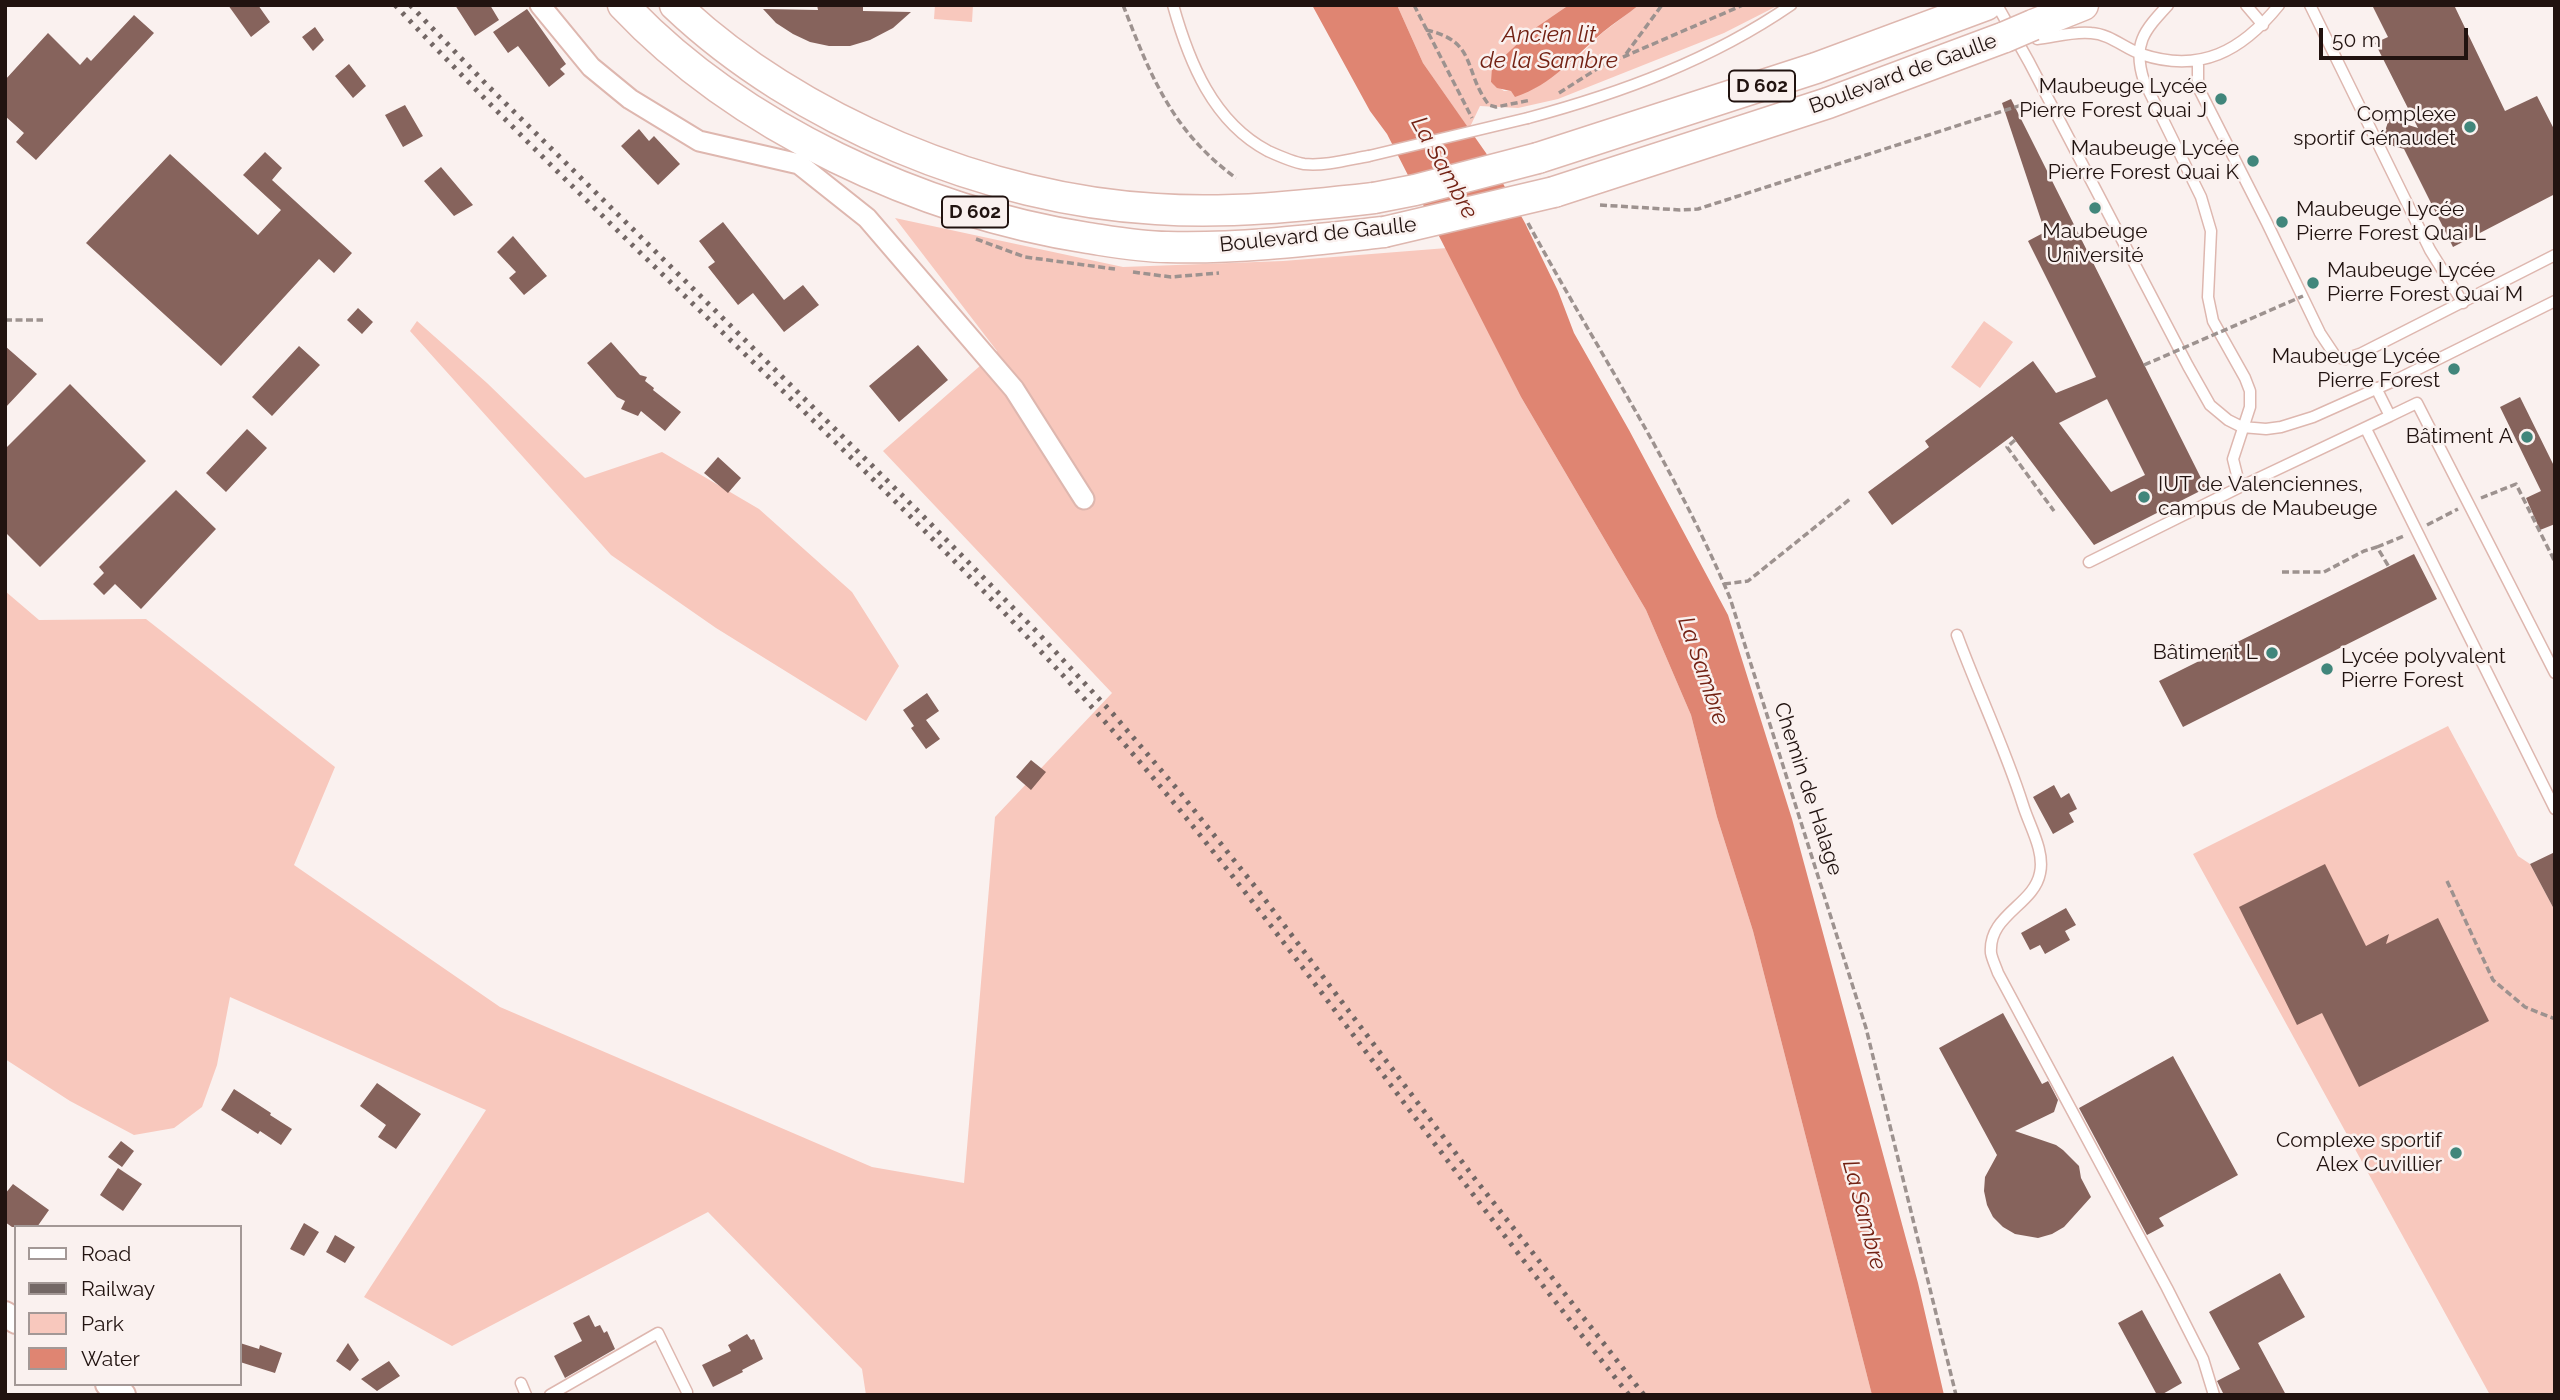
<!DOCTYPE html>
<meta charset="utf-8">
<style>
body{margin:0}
#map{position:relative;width:2560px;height:1400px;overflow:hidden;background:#faf1ef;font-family:Raleway,sans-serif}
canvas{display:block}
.frame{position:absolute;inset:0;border:7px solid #211310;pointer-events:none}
.legend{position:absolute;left:14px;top:1225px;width:228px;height:161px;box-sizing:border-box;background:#faf1ef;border:2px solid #a39896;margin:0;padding:9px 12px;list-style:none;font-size:21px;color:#211310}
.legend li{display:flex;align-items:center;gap:14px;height:35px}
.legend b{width:35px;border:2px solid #a39896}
.scale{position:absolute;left:2319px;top:28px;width:149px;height:32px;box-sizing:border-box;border:4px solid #211310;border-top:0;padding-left:9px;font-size:21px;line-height:24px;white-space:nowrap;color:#211310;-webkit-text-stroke:5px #faf1ef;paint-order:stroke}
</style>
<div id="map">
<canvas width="2560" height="1400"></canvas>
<div class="frame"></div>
<ul class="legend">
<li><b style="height:9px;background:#fff"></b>Road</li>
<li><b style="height:9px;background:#736765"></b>Railway</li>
<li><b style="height:19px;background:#f8c8bd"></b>Park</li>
<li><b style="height:19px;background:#df8572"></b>Water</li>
</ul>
<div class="scale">50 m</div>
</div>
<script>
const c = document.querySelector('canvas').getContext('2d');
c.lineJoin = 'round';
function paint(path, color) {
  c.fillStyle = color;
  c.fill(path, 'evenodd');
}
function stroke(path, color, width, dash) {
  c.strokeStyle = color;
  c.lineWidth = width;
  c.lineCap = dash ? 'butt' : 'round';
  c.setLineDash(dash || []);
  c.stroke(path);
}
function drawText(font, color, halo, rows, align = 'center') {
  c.font = font + ' Raleway,sans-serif';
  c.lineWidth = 5;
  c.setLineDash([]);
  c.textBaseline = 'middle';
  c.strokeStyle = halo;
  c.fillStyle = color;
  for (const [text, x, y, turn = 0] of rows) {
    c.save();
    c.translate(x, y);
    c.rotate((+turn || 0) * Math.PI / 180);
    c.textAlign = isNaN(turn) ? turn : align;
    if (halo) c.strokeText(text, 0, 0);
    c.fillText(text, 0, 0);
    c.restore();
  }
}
const green = new Path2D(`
 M 935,5 L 973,5 L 972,22 L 934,19 Z
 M 1397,5 L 1569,5 L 1491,82 L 1504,91 L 1533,89 L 1576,59 L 1602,33 L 1639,5 L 1779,5 L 1724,33 L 1558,99 L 1518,108 L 1480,106 L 1469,129 L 1423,63 Z
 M 895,218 L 1123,267 L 1283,261 L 1447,248 L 1521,397 L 1646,610 L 1691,715 L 1717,817 L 1753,931 L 1872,1395 L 866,1395 L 862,1369 L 708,1212 L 452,1346 L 364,1297 L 486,1110 L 230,997 L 217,1065 L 202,1107 L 174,1128 L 134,1135 L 70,1101 L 5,1059 L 5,591 L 39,620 L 146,619 L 335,767 L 294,865 L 500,1007 L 872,1167 L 964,1183 L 995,817 L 1112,693 L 883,451 L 997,351 Z
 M 417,321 L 487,383 L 585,478 L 662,452 L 759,509 L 852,592 L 899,666 L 866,721 L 716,628 L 611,555 L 410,331 Z
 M 1984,321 L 2013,342 L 1980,388 L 1951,367 Z
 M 2448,726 L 2518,856 L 2530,864 L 2555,911 L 2555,1395 L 2490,1395 L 2193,854 Z`);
const water = new Path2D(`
 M 1312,5 L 1397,5 L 1423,63 L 1486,153 L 1525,223 L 1558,291 L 1574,333 L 1629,430 L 1728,615 L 1792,819 L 1918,1283 L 1944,1395 L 1872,1395 L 1753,931 L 1717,817 L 1691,715 L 1646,610 L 1521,397 L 1387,134 L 1370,111 Z
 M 1569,5 L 1639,5 C 1627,15 1615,22 1603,32 C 1575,56 1552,85 1515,97 L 1511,91 L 1497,88 L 1491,82 L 1492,68 L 1531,31 Z`);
const building = new Path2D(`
 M 228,5 L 258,5 L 270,22 L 251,37 Z
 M 455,5 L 490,5 L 499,20 L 475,36 Z
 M 817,5 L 863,5 L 863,11 L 911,12 L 893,28 L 870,40 L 850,46 L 829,46 L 810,42 L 793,34 L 776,23 L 763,9 L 818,10 Z
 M 2372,5 L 2454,5 L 2505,111 L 2537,96 L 2555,131 L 2555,194 L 2453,247 L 2404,149 L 2386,144 L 2383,137 L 2389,119 L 2418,128 L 2375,43 L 2388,37 Z
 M 527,9 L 566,64 L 560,69 L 565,74 L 549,87 L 518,46 L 508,53 L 493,32 Z
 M 134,15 L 154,33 L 36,160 L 16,142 L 24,133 L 5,116 L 5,80 L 48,33 L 80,65 L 87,57 L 91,61 Z
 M 315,27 L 324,40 L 313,51 L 302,37 Z
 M 349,64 L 366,86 L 353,98 L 335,76 Z
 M 2011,99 L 2206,488 L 2094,545 L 2012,436 L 1892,525 L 1868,492 L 1929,447 L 1925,441 L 2033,361 L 2056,393 L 2096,377 L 2028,241 L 2045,232 L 2002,103 ZM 2107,399 L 2145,475 L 2111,492 L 2059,423 Z
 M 405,105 L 423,136 L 403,147 L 385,115 Z
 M 639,129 L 649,141 L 654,136 L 680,164 L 658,185 L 621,146 Z
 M 265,152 L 282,168 L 272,180 L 352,253 L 334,273 L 319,259 L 221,366 L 86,243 L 170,154 L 258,235 L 281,210 L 243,175 Z
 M 441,167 L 473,205 L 454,216 L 424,181 Z
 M 723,222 L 784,300 L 803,285 L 819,305 L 784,332 L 753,293 L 738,305 L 708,267 L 715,262 L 699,241 Z
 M 513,236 L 547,276 L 524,295 L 509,278 L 516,272 L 497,252 Z
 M 358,308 L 373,322 L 362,334 L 347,320 Z
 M 611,342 L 640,375 L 647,377 L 645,381 L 654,388 L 653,390 L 681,412 L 665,431 L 641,411 L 638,416 L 621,409 L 625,401 L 617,397 L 587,363 Z
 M 918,345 L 948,380 L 899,422 L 869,386 Z
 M 5,346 L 37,374 L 5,408 Z
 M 299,346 L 320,365 L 272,416 L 252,397 Z
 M 70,384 L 146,461 L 40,567 L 5,532 L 5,449 Z
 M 2520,397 L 2555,468 L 2555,524 L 2540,530 L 2526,498 L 2541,491 L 2500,407 Z
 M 247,429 L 267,448 L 226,492 L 206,473 Z
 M 718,457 L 741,478 L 728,493 L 704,473 Z
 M 176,490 L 216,529 L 141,609 L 115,584 L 104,595 L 93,584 L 104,573 L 99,567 Z
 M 2414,554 L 2437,599 L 2183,727 L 2159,681 Z
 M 927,693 L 939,711 L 926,720 L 940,739 L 926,749 L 911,728 L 914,726 L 903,710 Z
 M 1031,760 L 1046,772 L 1031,790 L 1016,777 Z
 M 2054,785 L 2061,798 L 2069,793 L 2077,809 L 2069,813 L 2074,822 L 2053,834 L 2033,797 Z
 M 2555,852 L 2555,911 L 2530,864 Z
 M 2325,864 L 2366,946 L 2389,934 L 2386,944 L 2438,918 L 2489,1021 L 2359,1087 L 2322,1013 L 2297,1025 L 2239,907 Z
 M 2066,908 L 2076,925 L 2065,931 L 2070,940 L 2045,954 L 2040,945 L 2030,950 L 2021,933 Z
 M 2003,1013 L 2042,1084 L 2048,1081 L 2058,1100 L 2054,1112 L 2015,1131 L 2056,1145 L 2063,1150 L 2079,1166 L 2081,1178 L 2091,1197 L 2064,1227 L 2052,1234 L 2038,1238 L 2015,1234 L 2003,1227 L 1993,1217 L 1987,1205 L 1984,1191 L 1985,1177 L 1997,1155 L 1939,1048 Z
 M 2173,1056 L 2238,1175 L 2159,1218 L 2164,1226 L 2147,1235 L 2079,1108 Z
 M 377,1083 L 421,1114 L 396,1149 L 378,1137 L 386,1125 L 360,1106 Z
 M 234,1089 L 271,1113 L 270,1115 L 292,1129 L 281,1145 L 260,1131 L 258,1134 L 221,1110 Z
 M 121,1141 L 134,1151 L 122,1167 L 108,1157 Z
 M 118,1168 L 142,1184 L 123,1211 L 100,1195 Z
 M 13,1184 L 49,1210 L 37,1227 L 12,1227 L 5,1222 L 5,1194 Z
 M 304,1223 L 319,1232 L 304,1256 L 290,1249 Z
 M 335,1235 L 355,1247 L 345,1263 L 326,1252 Z
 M 2280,1273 L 2305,1317 L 2258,1343 L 2286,1395 L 2224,1395 L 2217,1381 L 2240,1369 L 2209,1312 Z
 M 2142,1310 L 2182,1383 L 2161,1395 L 2157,1395 L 2118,1323 Z
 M 589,1315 L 595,1327 L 600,1325 L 604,1333 L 607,1331 L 615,1349 L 565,1378 L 554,1356 L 582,1341 L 573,1323 Z
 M 747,1334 L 751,1340 L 754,1339 L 763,1359 L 742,1370 L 743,1372 L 713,1387 L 702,1365 L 731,1351 L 728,1345 Z
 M 240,1343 L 259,1349 L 260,1345 L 282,1353 L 275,1373 L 240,1362 Z
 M 348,1343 L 359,1360 L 350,1371 L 336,1361 Z
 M 389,1361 L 400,1376 L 377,1391 L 361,1379 Z`);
const path = new Path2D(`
 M 1123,5 C 1151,77 1172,131 1236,178
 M 1414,5 L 1472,118
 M 1426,30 C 1478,41 1463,72 1489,105 L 1496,107 L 1531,100
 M 1626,54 L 1662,5
 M 1559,93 L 1600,67 L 1743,5
 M 1600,205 L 1680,210 L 1698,209 L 2034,101
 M 1528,223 C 1596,348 1675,467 1730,598 L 1866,1028 L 1956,1395
 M 976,239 L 1025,257 L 1115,269
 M 1133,272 L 1171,277 L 1219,273
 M 5,320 L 43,320
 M 2015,440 L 2007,447 L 2054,511
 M 2481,498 L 2516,484 L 2555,562
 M 2427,525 L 2458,509
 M 2377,547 L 2404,536
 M 2282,572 L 2324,572 L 2364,551 L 2377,547 L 2389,567
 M 1724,584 L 1748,581 L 1850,499
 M 2447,881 L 2493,980 L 2525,1007 L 2555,1019`);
const service = new Path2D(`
 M 1173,5 C 1189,62 1213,122 1268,151 C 1279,156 1292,162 1304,164 C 1326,166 1347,160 1369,156
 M 1997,5 L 2029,62 L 2188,366 L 2210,405 L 2228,420 L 2242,427 L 2266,429 L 2281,427 L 2313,417 L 2396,380 L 2555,301
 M 2168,5 C 2144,31 2132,44 2144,81 L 2201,197 L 2211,231 L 2208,297 L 2213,321 L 2245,378 L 2250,391 L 2250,407 L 2233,459 L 2240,487
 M 2246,5 L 2263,25
 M 2310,5 L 2430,250 L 2463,303
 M 2037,39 C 2054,37 2074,31 2091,33 C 2110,34 2124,48 2141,54 C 2200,74 2242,51 2279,5
 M 2198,60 L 2198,87 L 2267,223 L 2320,333 L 2336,357 L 2345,359 L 2360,354 L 2555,255
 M 1528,118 C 1621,93 1711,60 1791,5
 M 2390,416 L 2417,403 L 2555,673
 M 2366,429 L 2555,809
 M 2089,562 L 2240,487 L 2390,416 L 2376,388
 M 1957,635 C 1978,692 2005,748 2023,805 C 2029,825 2045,851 2040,873 C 2034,905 1988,915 1991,953 C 1992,959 1996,967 1998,973 L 2167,1288 L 2203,1359 L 2214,1395
 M 521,1383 L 526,1395
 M 550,1395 L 658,1333 L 687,1392`);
const minor = new Path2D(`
 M 540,5 L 591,67 L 630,99 L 699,141 L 799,164 L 867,218 L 1014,389 L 1084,499`);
const tertiary = new Path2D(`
 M 5,1314 L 16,1321
 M 108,1384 L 123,1395`);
const primary = new Path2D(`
 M 623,5 C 739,128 922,212 1088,238 C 1114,242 1141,247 1167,247 C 1240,249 1312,240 1384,232
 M 675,5 C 797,121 989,200 1156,209 C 1229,214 1302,206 1374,198
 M 2033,25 L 2083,5
 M 1538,158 L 1816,68 L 1986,5
 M 1554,192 L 1828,103 L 2005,37`);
const rail = new Path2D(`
 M 395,5 C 625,251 882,471 1106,723 C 1205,835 1294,956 1384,1076 C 1464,1183 1545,1290 1629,1395
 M 410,5 L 488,86 L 917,510 L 1039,634 L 1114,715 L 1178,790 L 1257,889 L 1475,1179 L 1644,1395`);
const pathBridge = new Path2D(`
 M 2144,365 L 2303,296`);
const serviceBridge = new Path2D(`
 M 1369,156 L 1528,118`);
const primaryBridge = new Path2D(`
 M 2005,37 L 2033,25
 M 1374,198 L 1415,190 L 1538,158
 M 1384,232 L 1554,192`);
const markers = [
 [2221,99,7,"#41867b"],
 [2470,127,7,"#41867b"],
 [2253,161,7,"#41867b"],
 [2095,208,7,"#41867b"],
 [2282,222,7,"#41867b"],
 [2313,283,7,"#41867b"],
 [2454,369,7,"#41867b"],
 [2527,437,7,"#41867b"],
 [2144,497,7,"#41867b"],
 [2272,653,7,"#41867b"],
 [2327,669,7,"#41867b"],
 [2456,1153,7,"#41867b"]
];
const shields = [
 [1762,86,66],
 [975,212,66]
];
const shieldNames = [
 ["D 602",1762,86],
 ["D 602",975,212]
];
const streetNames = [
 ["Boulevard de Gaulle",1903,74,-20],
 ["Boulevard de Gaulle",1318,235,-6],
 ["Chemin de Halage",1808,789,72]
];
const poiNames = [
 ["Maubeuge Lycée",2207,87],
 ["Pierre Forest Quai J",2207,111],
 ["Complexe",2456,115],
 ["sportif Génaudet",2456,139],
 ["Maubeuge Lycée",2239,149],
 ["Pierre Forest Quai K",2239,173],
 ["Maubeuge Lycée",2296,210,"left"],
 ["Pierre Forest Quai L",2296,234,"left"],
 ["Maubeuge",2095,232,"center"],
 ["Université",2095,256,"center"],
 ["Maubeuge Lycée",2327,271,"left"],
 ["Pierre Forest Quai M",2327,295,"left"],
 ["Maubeuge Lycée",2440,357],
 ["Pierre Forest",2440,381],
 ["Bâtiment A",2513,437],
 ["IUT de Valenciennes,",2158,485,"left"],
 ["campus de Maubeuge",2158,509,"left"],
 ["Bâtiment L",2258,653],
 ["Lycée polyvalent",2341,657,"left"],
 ["Pierre Forest",2341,681,"left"],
 ["Complexe sportif",2442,1141],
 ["Alex Cuvillier",2442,1165]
];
const waterNames = [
 ["Ancien lit",1549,35],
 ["de la Sambre",1549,61],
 ["La Sambre",1444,168,61],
 ["La Sambre",1703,671,71],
 ["La Sambre",1864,1215,75]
];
paint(green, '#f8c8bd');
paint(water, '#df8572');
paint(building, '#86635c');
stroke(service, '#deb7af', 13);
stroke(minor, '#deb7af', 23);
stroke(tertiary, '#deb7af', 28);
stroke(primary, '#deb7af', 33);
stroke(path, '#9d928f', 3.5, [7, 3.5]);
stroke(service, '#fff', 10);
stroke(minor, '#fff', 19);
stroke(tertiary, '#fff', 24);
stroke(primary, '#fff', 30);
stroke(rail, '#736765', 5, [3.5, 7]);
stroke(serviceBridge, '#deb7af', 13, []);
stroke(primaryBridge, '#deb7af', 33, []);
stroke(pathBridge, '#9d928f', 3.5, [7, 3.5]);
stroke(serviceBridge, '#fff', 10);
stroke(primaryBridge, '#fff', 30);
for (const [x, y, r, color] of markers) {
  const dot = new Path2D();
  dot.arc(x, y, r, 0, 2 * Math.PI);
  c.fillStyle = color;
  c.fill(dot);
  stroke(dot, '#faf1ef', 2.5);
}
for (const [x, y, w] of shields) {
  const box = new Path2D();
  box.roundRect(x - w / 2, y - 15.5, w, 31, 5);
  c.fillStyle = '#faf1ef';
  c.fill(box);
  stroke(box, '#211310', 2);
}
drawText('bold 19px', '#211310', null, shieldNames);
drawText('21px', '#211310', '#faf1ef', streetNames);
drawText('21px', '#211310', '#faf1ef', poiNames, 'right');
drawText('italic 23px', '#722113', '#faf1ef', waterNames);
</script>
